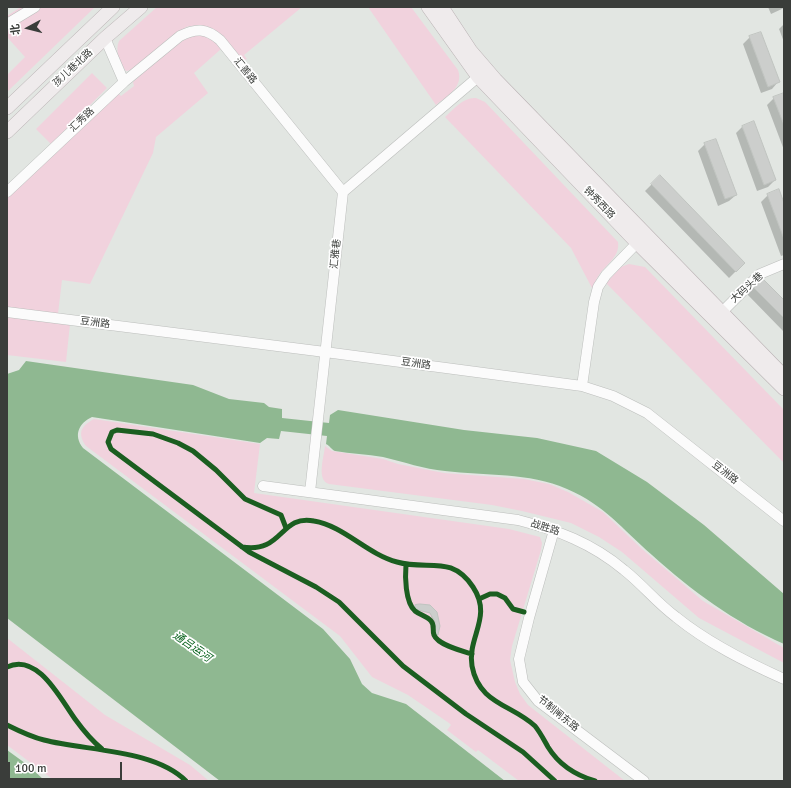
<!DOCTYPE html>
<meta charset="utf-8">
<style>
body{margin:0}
#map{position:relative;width:791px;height:788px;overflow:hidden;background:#e2e6e2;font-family:Signika,"Noto Sans SC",sans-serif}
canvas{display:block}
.frame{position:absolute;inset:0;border:8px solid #3a3d3a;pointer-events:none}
.north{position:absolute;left:8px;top:8px;width:40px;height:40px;-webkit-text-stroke:3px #fff;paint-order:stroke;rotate:263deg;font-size:11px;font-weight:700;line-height:16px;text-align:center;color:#3a3d3a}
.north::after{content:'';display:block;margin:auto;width:14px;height:18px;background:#3a3d3a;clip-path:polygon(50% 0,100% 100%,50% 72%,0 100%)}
.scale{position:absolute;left:8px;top:762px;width:114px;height:18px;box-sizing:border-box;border:2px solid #3a3d3a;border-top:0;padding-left:5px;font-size:12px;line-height:14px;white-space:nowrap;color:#3a3d3a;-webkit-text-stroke:3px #fff;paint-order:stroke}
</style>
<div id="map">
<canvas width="791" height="788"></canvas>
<div class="frame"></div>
<div class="north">北</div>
<div class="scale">100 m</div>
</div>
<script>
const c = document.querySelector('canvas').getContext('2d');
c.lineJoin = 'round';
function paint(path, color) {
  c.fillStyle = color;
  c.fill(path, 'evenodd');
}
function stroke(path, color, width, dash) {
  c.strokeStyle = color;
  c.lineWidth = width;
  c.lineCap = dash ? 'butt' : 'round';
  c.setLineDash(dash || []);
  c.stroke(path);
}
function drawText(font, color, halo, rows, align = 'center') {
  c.font = font + ' Signika,"Noto Sans SC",sans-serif';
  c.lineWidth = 3.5;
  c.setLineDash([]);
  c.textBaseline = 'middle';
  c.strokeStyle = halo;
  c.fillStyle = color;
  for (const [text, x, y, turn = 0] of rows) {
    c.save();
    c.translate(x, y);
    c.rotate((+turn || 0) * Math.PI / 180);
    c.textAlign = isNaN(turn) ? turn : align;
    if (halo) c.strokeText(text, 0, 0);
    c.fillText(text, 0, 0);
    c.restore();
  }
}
const green = new Path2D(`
 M 21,7 L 95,7 L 7,92 L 7,75 L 25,57 L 7,37 L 7,16 Z
 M 157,7 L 302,7 L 244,55 L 247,59 L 244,60 C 221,44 223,19 186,27 L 131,70 L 126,71 C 119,63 115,50 119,41 Z
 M 368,7 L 411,7 L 458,70 C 464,87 447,96 436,105 Z
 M 200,34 L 214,41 L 221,49 L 194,73 L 208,93 L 156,137 L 153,153 L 90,284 L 62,280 L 57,322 L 70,324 L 66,362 L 7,355 L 7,198 L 118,93 L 121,96 L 134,86 L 133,82 C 149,68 179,37 200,34 Z
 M 92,73 L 107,88 L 51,144 L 36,129 Z
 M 476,98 L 485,102 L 618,242 C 620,257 607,263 599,275 C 596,279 594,284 593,290 L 571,248 L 445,117 C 454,109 463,97 476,98 Z
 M 629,264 L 645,267 L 784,410 L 784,463 L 606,283 L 621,267 Z
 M 94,419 L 260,444 L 254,493 L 509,529 L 540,537 L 542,543 L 541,550 L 512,646 L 510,660 L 515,682 L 520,694 L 528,705 L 625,781 L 519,781 L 478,750 L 476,752 L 447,730 L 451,725 L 449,723 L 408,695 L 372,677 L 340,636 L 86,446 C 77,433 81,426 94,419 Z
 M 325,446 L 332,451 L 383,459 L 398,464 L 444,473 L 524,479 L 549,484 L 568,492 L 603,512 L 642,549 L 703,601 L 784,648 L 784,663 L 699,618 L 622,552 L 599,537 L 571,523 L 522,511 L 492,505 L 329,484 C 316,480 324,457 325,446 Z
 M 7,638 L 105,715 L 190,765 L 209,781 L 55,781 L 7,745 Z`);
const water = new Path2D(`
 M 26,361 L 193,385 L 229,399 L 264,403 L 269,407 L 282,409 L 282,418 L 329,423 L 330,415 L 338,410 L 464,430 L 537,438 L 596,451 L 647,482 L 704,525 L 784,594 L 784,644 C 734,622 692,591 652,555 C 621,528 606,506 567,489 C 529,472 485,476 445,471 C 424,469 404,462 383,457 C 367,454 351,454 335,451 C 332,450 330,446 326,444 L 327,436 L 281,431 L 279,439 L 267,438 L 260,443 L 92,417 C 79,423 73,435 83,448 L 323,629 L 350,659 L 362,684 L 372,693 L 406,704 L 505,781 L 220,781 L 7,618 L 7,374 L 19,370 Z
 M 7,750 L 29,766 L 45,781 L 7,781 Z`);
const shadow = new Path2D(`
 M 768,7 L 784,7 L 784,8 L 771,14 Z
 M 784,24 L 784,42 L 779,29 Z
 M 750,37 L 778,82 L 772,89 L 761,93 L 743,44 Z
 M 784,94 L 784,150 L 767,105 L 774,98 Z
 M 742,127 L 775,180 L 768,187 L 757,191 L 736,133 Z
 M 705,144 L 736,195 L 729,201 L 718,206 L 698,151 Z
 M 660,176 L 744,263 L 729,278 L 645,191 Z
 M 768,195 L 784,206 L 784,255 L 781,256 L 761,202 Z
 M 762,279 L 784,301 L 784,332 L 747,294 Z
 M 417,605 L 435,611 L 439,621 L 436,635 L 434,635 L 434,624 L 430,613 L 424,611 L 416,611 L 414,609 Z`);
const building = new Path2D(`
 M 761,32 L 780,82 L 768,87 L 749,36 Z
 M 784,93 L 784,125 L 773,97 Z
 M 754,121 L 776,180 L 764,185 L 742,126 Z
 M 716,139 L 737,195 L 725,199 L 704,143 Z
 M 660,175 L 745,263 L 736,272 L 651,184 Z
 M 779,189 L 784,203 L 784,239 L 767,194 Z
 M 762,278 L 784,300 L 784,318 L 753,287 Z
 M 420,604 L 430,605 L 437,612 L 440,626 L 438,635 L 434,635 L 435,622 L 430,613 L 414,609 L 415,605 Z`);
const minor = new Path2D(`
 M 7,24 L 35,7
 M 124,82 L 180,36 C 196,28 206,28 220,40 L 343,192
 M 7,192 L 124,82 L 105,38
 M 7,312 L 325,352 L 582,386 L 613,396 L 647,413 L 784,521
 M 717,317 L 760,274 L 784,264
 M 582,386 L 594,302 L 598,287 L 606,275 L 637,243
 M 263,486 L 518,520 C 557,530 592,543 624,570 C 642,584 657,603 676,617 C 708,643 746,662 784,679
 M 310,492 L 343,192 L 478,77
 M 554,530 L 529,618 L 519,659 L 523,682 L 538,701 L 644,781`);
const major = new Path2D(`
 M 428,7 L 478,77 L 637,243 L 784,389
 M 442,7 L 471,51 L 496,80 L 784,376
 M 7,108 L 113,7
 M 7,132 L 105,38 L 141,7`);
const cycleway = new Path2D(`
 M 286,528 L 281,515 L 245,499 L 216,470 L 193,451 L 178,443 L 153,434 L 117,430 L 112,432 L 108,442 L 111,449 L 249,552 L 316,587 L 339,602 L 403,666 L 466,714 L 523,752 L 555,781
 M 242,547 C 283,554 280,514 314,521 C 344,526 367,554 397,562 C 428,571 451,554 473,587 C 493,617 467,637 472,666 C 479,704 511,704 535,726 C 540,732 544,740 548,747 C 559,765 575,775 595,781
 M 406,564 C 405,576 405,602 415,611 C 420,615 427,616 431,621 C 435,625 432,630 434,635 C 438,645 462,651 472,654
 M 479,599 L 490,594 L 497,594 L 505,598 L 513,609 L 524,612
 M 7,667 C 38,652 61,700 75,719 C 83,730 91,740 102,749
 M 7,725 C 19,731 31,737 44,740 C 86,751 154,749 186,781`);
const streetNames = [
 ["孩儿巷北路",73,68,-43],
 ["汇善路",245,71,51],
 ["汇秀路",82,120,-44],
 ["钟秀西路",599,203,46],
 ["汇雅巷",336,254,-84],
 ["大码头巷",747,288,-42],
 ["豆洲路",95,323,7],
 ["豆洲路",416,364,8],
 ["豆洲路",725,473,38],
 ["战胜路",545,528,17],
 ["节制闸东路",558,714,39]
];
const waterNames = [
 ["通吕运河",192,647,35]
];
paint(green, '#f1d2dd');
paint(water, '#8fb891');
paint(shadow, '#0003');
paint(building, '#cccecc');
stroke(building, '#c0c4c0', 1);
stroke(minor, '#bcbebc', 11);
stroke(major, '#b9b1b3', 14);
stroke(minor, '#fbfbfb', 10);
stroke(major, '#efebec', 13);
stroke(cycleway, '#1b5e20', 5);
drawText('10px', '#3a3d3a', '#fff', streetNames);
drawText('italic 11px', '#07621c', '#fff', waterNames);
</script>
